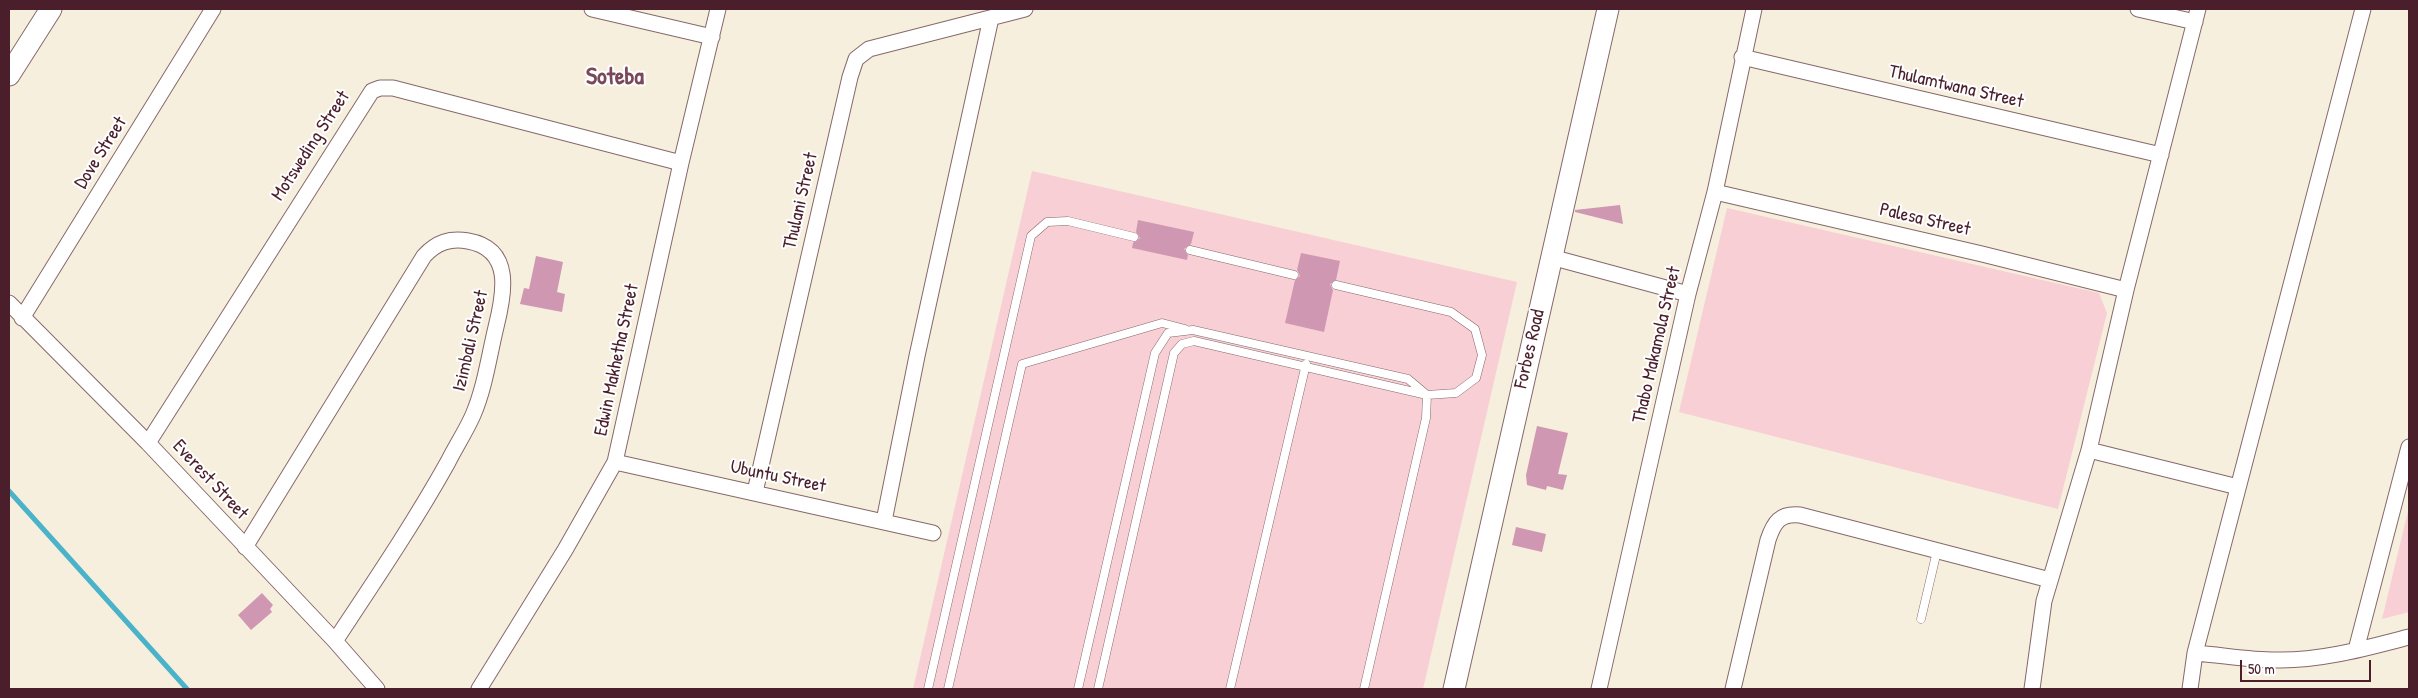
<!DOCTYPE html>
<style>
body{margin:0}
#map{position:relative;width:2418px;height:698px;overflow:hidden;background:#f7efde;font-family:"Patrick Hand",sans-serif}
canvas{display:block}
.frame{position:absolute;inset:0;border:10px solid #4a1f2b;pointer-events:none}
.scale{position:absolute;left:2240px;top:660px;width:131px;height:22px;box-sizing:border-box;border:2px solid #4a1f2b;border-top:0;padding-left:6px;font-size:15px;line-height:18px;white-space:nowrap;color:#4a1f2b;-webkit-text-stroke:4px #fff;paint-order:stroke}
</style>
<div id="map">
<canvas width="2418" height="698"></canvas>
<div class="frame"></div>
<div class="scale">50 m</div>
</div>
<script>
const c = document.querySelector('canvas').getContext('2d');
c.lineJoin = 'round';
function paint(path, color) {
  c.fillStyle = color;
  c.fill(path, 'evenodd');
}
function stroke(path, color, width, dash) {
  c.strokeStyle = color;
  c.lineWidth = width;
  c.lineCap = dash ? 'butt' : 'round';
  c.setLineDash(dash || []);
  c.stroke(path);
}
function drawText(font, color, halo, rows, align = 'center') {
  c.font = font + ' "Patrick Hand",sans-serif';
  c.lineWidth = 4;
  c.setLineDash([]);
  c.textBaseline = 'middle';
  c.strokeStyle = halo;
  c.fillStyle = color;
  for (const [text, x, y, turn = 0] of rows) {
    c.save();
    c.translate(x, y);
    c.rotate((+turn || 0) * Math.PI / 180);
    c.textAlign = isNaN(turn) ? turn : align;
    if (halo) c.strokeText(text, 0, 0);
    c.fillText(text, 0, 0);
    c.restore();
  }
}
const built = new Path2D(`
 M 1032,171 L 1517,282 L 1423,689 L 913,689 Z
 M 1727,208 L 2099,293 L 2107,313 L 2058,509 L 1679,412 Z
 M 2409,507 L 2409,612 L 2382,619 Z`);
const stream = new Path2D(`
 M 9,491 L 187,689`);
const building = new Path2D(`
 M 1620,205 L 1623,224 L 1575,212 L 1575,210 Z
 M 1138,220 L 1194,232 L 1191,244 L 1184,249 L 1188,255 L 1187,260 L 1132,248 L 1133,243 L 1140,238 L 1136,232 Z
 M 1301,253 L 1340,261 L 1336,280 L 1330,284 L 1333,290 L 1324,332 L 1285,323 L 1295,280 L 1300,276 L 1297,270 Z
 M 536,256 L 563,262 L 557,292 L 565,294 L 562,312 L 520,304 L 524,288 L 529,289 Z
 M 1537,426 L 1568,433 L 1558,474 L 1567,475 L 1563,490 L 1547,486 L 1546,490 L 1527,485 L 1526,475 Z
 M 1516,527 L 1546,534 L 1542,552 L 1512,545 Z
 M 262,593 L 273,605 L 270,609 L 272,612 L 251,630 L 238,615 Z`);
const lane = new Path2D(`
 M 1190,250 L 1294,275
 M 1921,619 L 1937,551
 M 928,689 L 1031,236 L 1047,222 L 1068,221 L 1134,237
 M 948,689 L 1022,364 L 1162,323 L 1185,329
 M 1078,689 L 1155,353 L 1168,333 L 1193,330 L 1408,379 L 1427,395 L 1426,418 L 1364,689
 M 1098,689 L 1174,353 L 1182,344 L 1194,341 L 1427,395 L 1456,393 L 1476,378 L 1482,355 L 1475,329 L 1451,312 L 1336,285
 M 1230,689 L 1306,364`);
const street = new Path2D(`
 M 592,9 L 712,37
 M 2138,9 L 2195,22
 M 1742,57 L 2161,155
 M 1715,192 L 1982,254 L 2126,290
 M 1551,257 L 1688,294
 M 9,303 L 148,443 L 335,641 L 377,689
 M 22,318 L 213,9
 M 148,443 L 372,91 L 380,88 L 393,88 L 681,163
 M 2089,450 L 2238,487
 M 615,462 L 933,533
 M 755,492 L 850,77 L 856,59 L 869,49 L 1025,9
 M 884,521 L 917,356 L 991,18
 M 245,547 L 424,256 C 437,242 450,238 468,241 C 514,249 504,295 496,327 C 489,356 485,387 473,415 C 466,431 456,446 448,462 C 414,523 374,582 335,641
 M 2356,650 L 2409,447
 M 2195,653 C 2222,655 2249,660 2276,660 C 2321,661 2366,648 2409,637
 M 479,689 L 565,550 L 615,462 L 681,163 L 718,9
 M 1599,689 L 1688,294 L 1715,192 L 1754,9
 M 1733,689 L 1768,540 C 1774,522 1780,513 1800,515 L 2050,580
 M 2032,689 L 2044,601 L 2089,450 L 2126,290 L 2198,9
 M 2190,689 L 2195,653 L 2363,9`);
const secondary = new Path2D(`
 M 9,75 L 51,9
 M 1454,689 L 1608,9`);
const streetNames = [
 ["Thulamtwana Street",1956,87,13],
 ["Motsweding Street",311,146,-57],
 ["Dove Street",101,153,-58],
 ["Thulani Street",801,201,-77],
 ["Palesa Street",1925,220,13],
 ["Izimbali Street",471,341,-77],
 ["Thabo Makamola Street",1657,345,-77],
 ["Forbes Road",1530,349,-77],
 ["Edwin Makhetha Street",617,360,-78],
 ["Ubuntu Street",778,477,12],
 ["Everest Street",210,480,47]
];
const districtNames = [
 ["Soteba",615,78]
];
paint(built, '#f7cfd4');
stroke(stream, '#4bb3c9', 5);
paint(building, '#cf97b2');
stroke(lane, '#87686a', 9);
stroke(street, '#87686a', 17);
stroke(secondary, '#87686a', 23);
stroke(lane, '#fff', 8);
stroke(street, '#fff', 15);
stroke(secondary, '#fff', 21);
drawText('19px', '#4a1f2b', '#fff', streetNames);
drawText('bold 24px', '#79495a', '#fff', districtNames);
</script>
